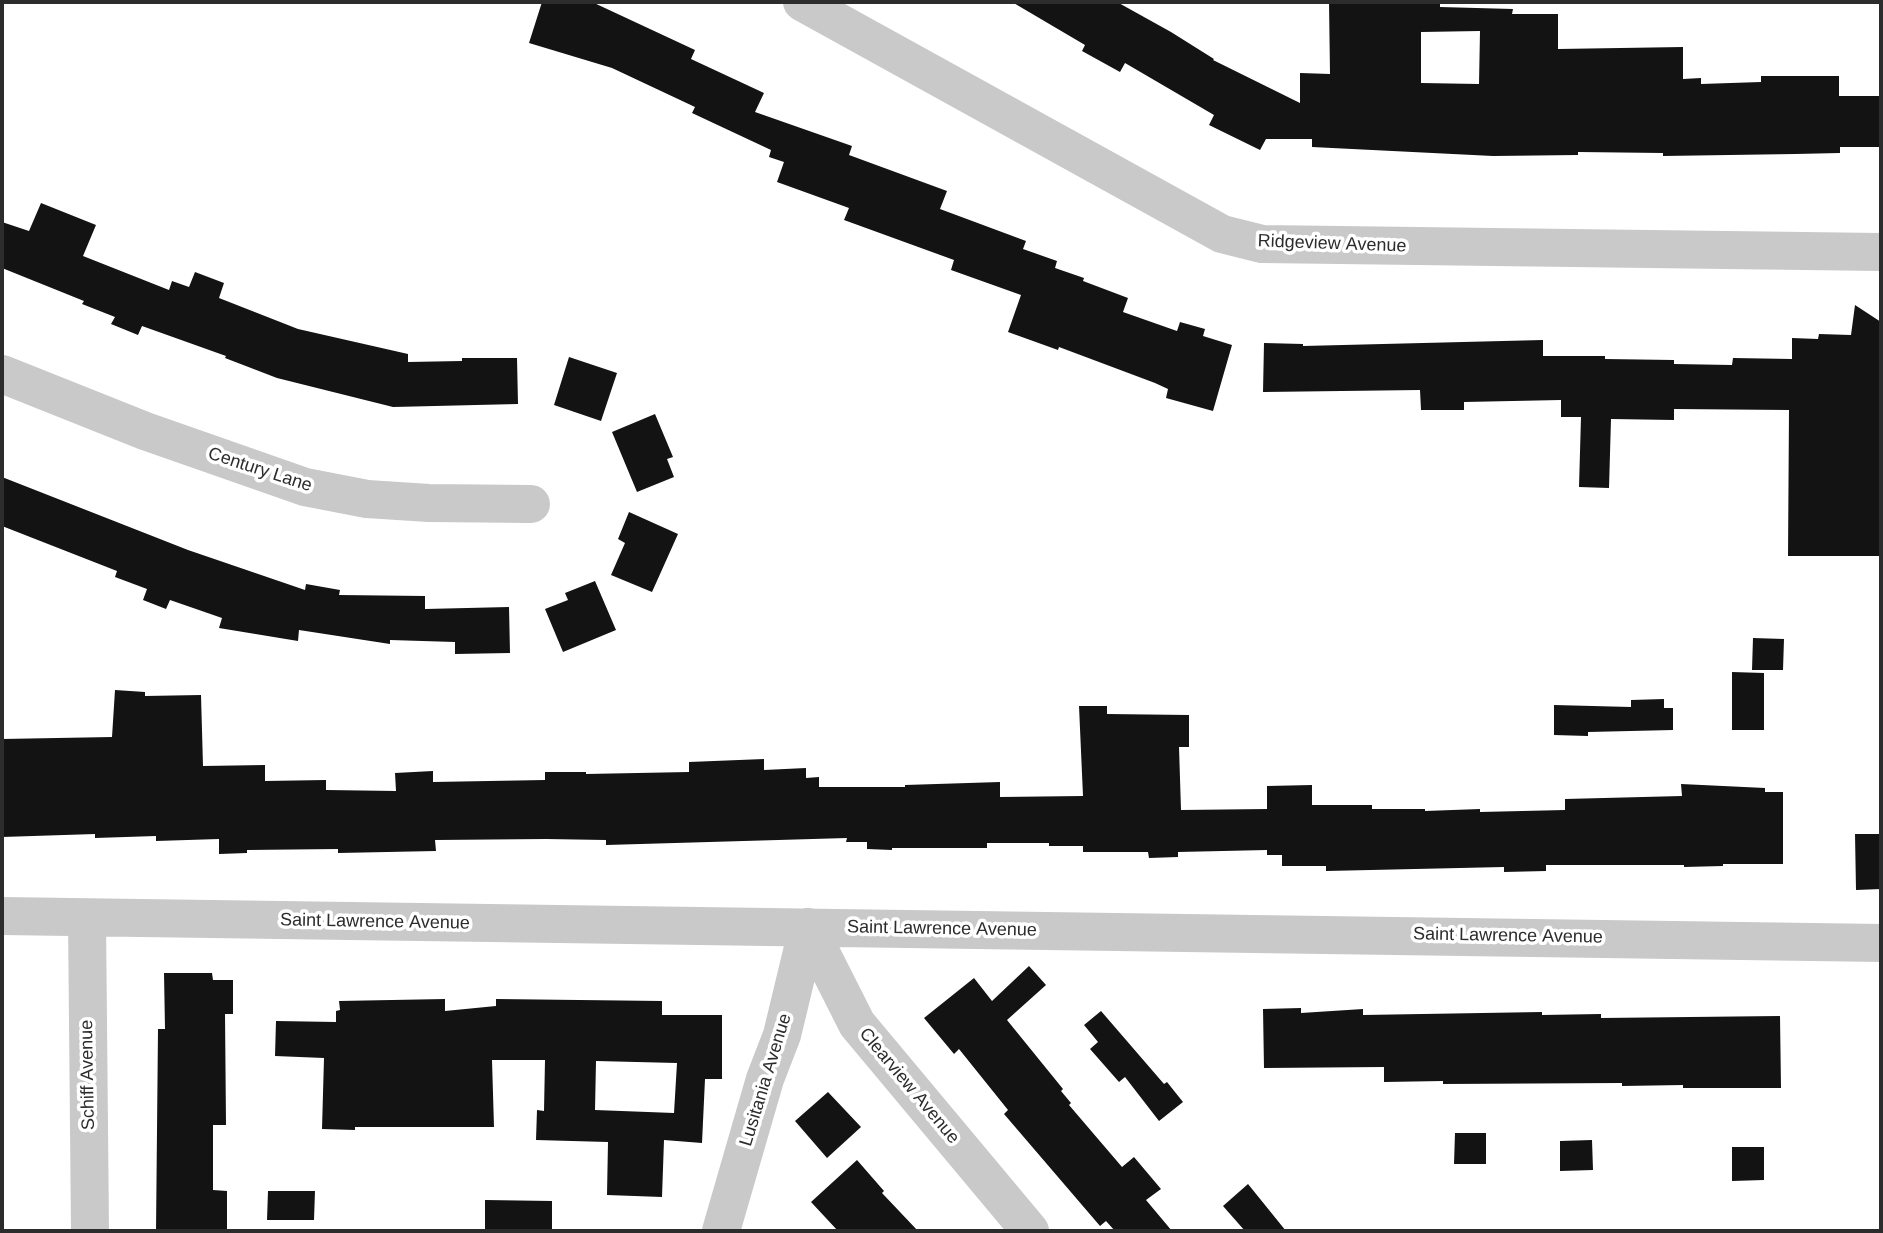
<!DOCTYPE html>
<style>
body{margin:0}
#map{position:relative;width:1883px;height:1233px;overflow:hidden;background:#fff;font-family:Arial,sans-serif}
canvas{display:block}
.frame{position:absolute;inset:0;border:4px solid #2c2c2c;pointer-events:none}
</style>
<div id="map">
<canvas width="1883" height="1233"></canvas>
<div class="frame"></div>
</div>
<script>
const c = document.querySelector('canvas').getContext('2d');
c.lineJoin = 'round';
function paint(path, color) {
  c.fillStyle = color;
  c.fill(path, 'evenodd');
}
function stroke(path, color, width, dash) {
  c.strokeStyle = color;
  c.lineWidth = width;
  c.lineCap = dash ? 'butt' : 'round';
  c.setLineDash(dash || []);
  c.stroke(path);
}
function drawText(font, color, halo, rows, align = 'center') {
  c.font = font + ' Arial,sans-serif';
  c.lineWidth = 7;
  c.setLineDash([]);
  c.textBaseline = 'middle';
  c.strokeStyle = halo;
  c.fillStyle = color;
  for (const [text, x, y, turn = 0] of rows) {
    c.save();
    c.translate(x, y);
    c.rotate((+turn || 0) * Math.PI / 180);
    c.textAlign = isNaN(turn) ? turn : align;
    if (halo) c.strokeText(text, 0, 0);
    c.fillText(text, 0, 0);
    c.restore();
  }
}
const building = new Path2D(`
 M 542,2 L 592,2 L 695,50 L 691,59 L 764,93 L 755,112 L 852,146 L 849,155 L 947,191 L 940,209 L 1026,241 L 1023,249 L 1057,261 L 1055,268 L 1084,278 L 1083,281 L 1128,298 L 1123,312 L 1177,331 L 1180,322 L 1205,329 L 1203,336 L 1232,345 L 1213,411 L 1166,398 L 1168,389 L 1155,383 L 1059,347 L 1058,350 L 1008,332 L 1021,295 L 951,270 L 954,260 L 844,220 L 849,208 L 777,182 L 784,162 L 769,157 L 771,150 L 692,113 L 695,107 L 612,68 L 529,43 Z
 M 1012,2 L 1117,2 L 1171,32 L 1214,59 L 1213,60 L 1300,103 L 1300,73 L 1330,74 L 1329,2 L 1440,2 L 1440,7 L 1513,9 L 1512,14 L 1558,14 L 1558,49 L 1683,47 L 1683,79 L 1701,78 L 1701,84 L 1761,82 L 1761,76 L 1839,76 L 1839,96 L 1881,96 L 1881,147 L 1840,147 L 1840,153 L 1795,154 L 1663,156 L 1663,153 L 1578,152 L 1578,155 L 1493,156 L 1312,147 L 1312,139 L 1266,139 L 1260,150 L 1209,125 L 1214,115 L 1125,63 L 1120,72 L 1082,51 L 1085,45 ZM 1480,31 L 1479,84 L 1421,83 L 1421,32 Z
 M 41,203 L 96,225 L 83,256 L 169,290 L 172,281 L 189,287 L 195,272 L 224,283 L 219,298 L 298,329 L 408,354 L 408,362 L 462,361 L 462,358 L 517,358 L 518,404 L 393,407 L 277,378 L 225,358 L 226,356 L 142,326 L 138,335 L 111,324 L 115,317 L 82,304 L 84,301 L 2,268 L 2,222 L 29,231 Z
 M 1855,305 L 1881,322 L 1881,556 L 1788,556 L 1789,410 L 1674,409 L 1674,420 L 1611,419 L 1609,488 L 1579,487 L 1581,417 L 1561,417 L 1561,400 L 1464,402 L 1464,410 L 1421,410 L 1420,390 L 1263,392 L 1264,343 L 1303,344 L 1303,346 L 1543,340 L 1543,356 L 1605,356 L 1605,359 L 1674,360 L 1674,364 L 1732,365 L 1733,358 L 1792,359 L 1792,338 L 1818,339 L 1819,334 L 1851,335 Z
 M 569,357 L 617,373 L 601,421 L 554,405 Z
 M 655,414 L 673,457 L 667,459 L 674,477 L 637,492 L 612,432 Z
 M 2,477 L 188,550 L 305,590 L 306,584 L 340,590 L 339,595 L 425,596 L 425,609 L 509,607 L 510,653 L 455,654 L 455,642 L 390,640 L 390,644 L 299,630 L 298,641 L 219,628 L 222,618 L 170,600 L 166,609 L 143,600 L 147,589 L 115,577 L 117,571 L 2,526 Z
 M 629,512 L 678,534 L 652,592 L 611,575 L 625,543 L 618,539 Z
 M 595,581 L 616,630 L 563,652 L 545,609 L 568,600 L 565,593 Z
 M 1753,638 L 1784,639 L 1783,670 L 1752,670 Z
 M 1732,672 L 1764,673 L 1764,730 L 1732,730 Z
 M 115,690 L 145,692 L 145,696 L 201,695 L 203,766 L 265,765 L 265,781 L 326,780 L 326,790 L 396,791 L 395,773 L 433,771 L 433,782 L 545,780 L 545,772 L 586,772 L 586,774 L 689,772 L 689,762 L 764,759 L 764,770 L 806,768 L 806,778 L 819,777 L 819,787 L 905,787 L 905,785 L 1000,782 L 1000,797 L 1083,796 L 1079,706 L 1107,706 L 1107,714 L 1189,715 L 1189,747 L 1179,747 L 1181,810 L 1267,809 L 1267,786 L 1312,785 L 1312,805 L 1372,805 L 1372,809 L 1425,809 L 1425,811 L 1480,809 L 1480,812 L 1565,810 L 1565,799 L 1682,796 L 1681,784 L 1765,788 L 1765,792 L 1783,792 L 1783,864 L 1723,864 L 1723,866 L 1684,867 L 1684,865 L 1546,865 L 1546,871 L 1504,872 L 1504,867 L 1326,871 L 1326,866 L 1282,866 L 1282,855 L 1267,855 L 1267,850 L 1178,852 L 1178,857 L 1149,858 L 1148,852 L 1083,852 L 1083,846 L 1049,846 L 1049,843 L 987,843 L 987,848 L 892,848 L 892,850 L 867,849 L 867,842 L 846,842 L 847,838 L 606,845 L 606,840 L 546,839 L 435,840 L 436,851 L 338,853 L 338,849 L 247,850 L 247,853 L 219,854 L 219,839 L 156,841 L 156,836 L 95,838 L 95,834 L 2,837 L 2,739 L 112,737 Z
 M 1664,699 L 1664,708 L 1673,708 L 1673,730 L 1588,732 L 1588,736 L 1554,735 L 1554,705 L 1631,707 L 1631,700 Z
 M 1855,834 L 1881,834 L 1881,889 L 1856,890 Z
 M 1029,966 L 1046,985 L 1007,1020 L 1063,1089 L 1061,1091 L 1071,1103 L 1069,1105 L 1122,1167 L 1134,1157 L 1161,1189 L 1146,1200 L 1172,1231 L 1115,1231 L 1106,1221 L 1100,1226 L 1004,1114 L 1008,1110 L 959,1049 L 954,1054 L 924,1018 L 974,978 L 992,1001 Z
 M 164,973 L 212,973 L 213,980 L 233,980 L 233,1014 L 225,1014 L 226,1125 L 213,1125 L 213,1190 L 227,1191 L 227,1231 L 156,1231 L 158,1029 L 165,1029 Z
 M 445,999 L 445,1011 L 496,1006 L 496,999 L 662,1001 L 662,1015 L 722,1015 L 722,1079 L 705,1079 L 702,1143 L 664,1140 L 662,1197 L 607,1195 L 608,1142 L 536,1140 L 537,1110 L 544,1111 L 545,1060 L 492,1060 L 494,1127 L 355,1127 L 355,1130 L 322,1129 L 324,1058 L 275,1056 L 276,1021 L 336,1022 L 336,1011 L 340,1010 L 339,1001 ZM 596,1061 L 677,1063 L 674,1113 L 595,1110 Z
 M 1301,1008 L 1301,1013 L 1363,1009 L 1363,1015 L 1542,1012 L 1542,1015 L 1601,1014 L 1601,1018 L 1780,1016 L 1781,1088 L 1683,1088 L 1683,1085 L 1622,1086 L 1622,1083 L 1443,1084 L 1443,1081 L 1384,1082 L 1384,1067 L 1264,1068 L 1263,1009 Z
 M 1101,1011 L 1164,1084 L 1167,1082 L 1183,1102 L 1159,1121 L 1125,1077 L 1119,1082 L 1090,1049 L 1098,1042 L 1084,1025 Z
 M 828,1092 L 861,1127 L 827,1158 L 795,1121 Z
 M 1455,1133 L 1486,1133 L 1486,1164 L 1454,1164 Z
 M 1592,1140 L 1593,1170 L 1560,1171 L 1560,1141 Z
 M 1732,1147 L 1764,1147 L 1764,1180 L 1732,1181 Z
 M 857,1160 L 884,1191 L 882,1193 L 918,1231 L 838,1231 L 811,1202 Z
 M 1248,1184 L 1286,1231 L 1245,1231 L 1223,1206 Z
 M 268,1191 L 315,1191 L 314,1220 L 267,1220 Z
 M 485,1200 L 552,1201 L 552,1231 L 485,1231 Z`);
const minor = new Path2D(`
 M 802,2 L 1222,234 L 1262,244 L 1881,252
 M 2,374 L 145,431 L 305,487 L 367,499 L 429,503 L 531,504
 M 2,916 L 1881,943
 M 87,918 L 90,1231
 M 808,927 L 857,1024 L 1030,1231
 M 721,1231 L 765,1079 L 782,1035 L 808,927`);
const streetNames = [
 ["Ridgeview Avenue",1332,244,2],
 ["Century Lane",260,470,18],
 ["Saint Lawrence Avenue",375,922,1],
 ["Saint Lawrence Avenue",942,929,1],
 ["Saint Lawrence Avenue",1508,936,1],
 ["Schiff Avenue",88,1075,-91],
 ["Lusitania Avenue",766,1080,-73],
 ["Clearview Avenue",909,1086,50]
];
paint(building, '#131313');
stroke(minor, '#c9c9c9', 38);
drawText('18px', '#2c2c2c', '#fff', streetNames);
</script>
